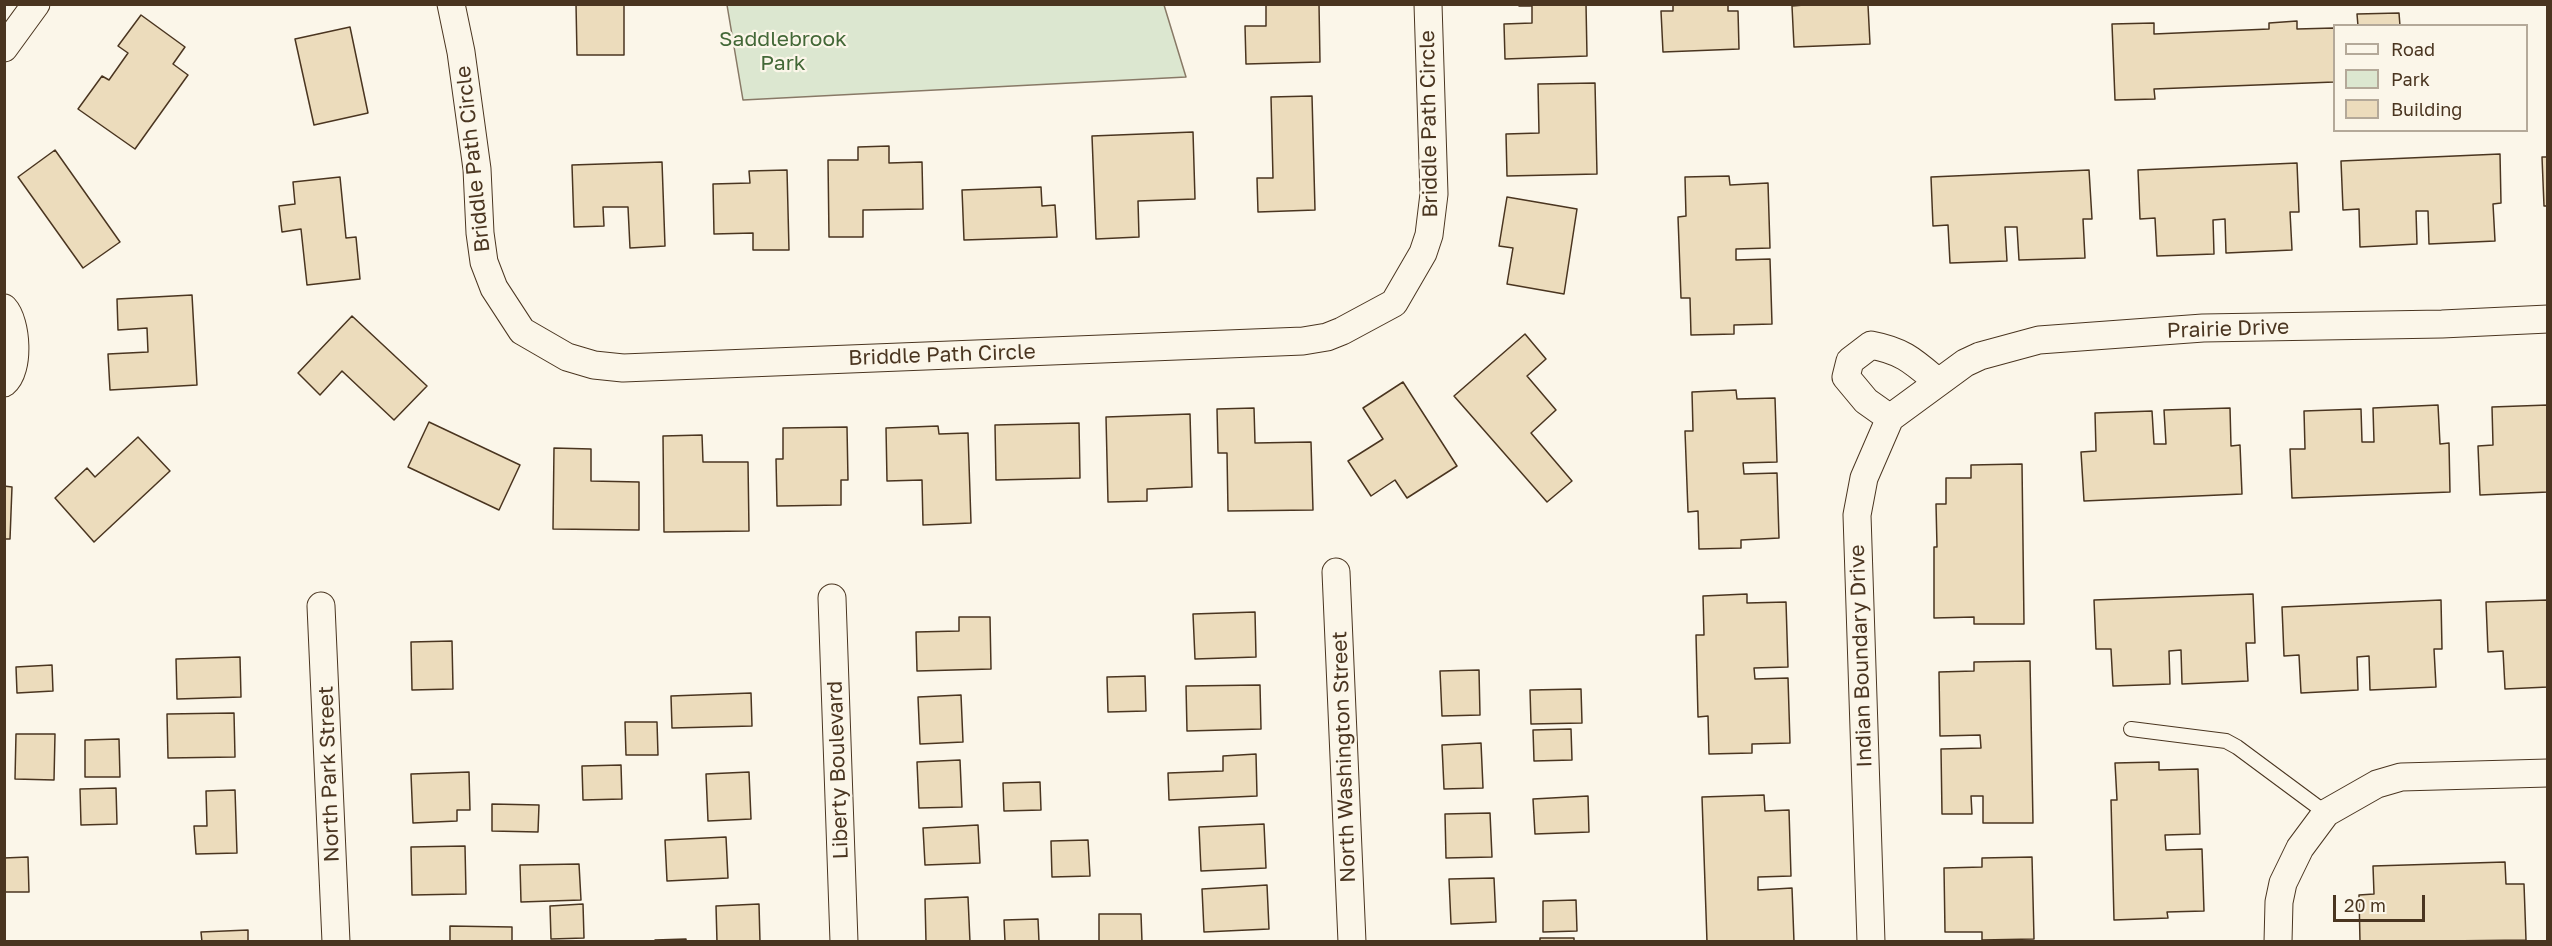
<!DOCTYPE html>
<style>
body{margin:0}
#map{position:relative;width:2552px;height:946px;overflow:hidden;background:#fbf6e9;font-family:"Golos Text",sans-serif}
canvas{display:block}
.frame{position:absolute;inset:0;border:6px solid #4a3520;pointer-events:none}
.legend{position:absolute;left:2333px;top:24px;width:195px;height:108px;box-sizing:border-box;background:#fbf6e9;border:2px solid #b4a999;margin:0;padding:8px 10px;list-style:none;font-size:18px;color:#4a3520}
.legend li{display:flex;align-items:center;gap:12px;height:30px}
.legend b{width:30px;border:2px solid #b4a999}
.scale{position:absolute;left:2333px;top:895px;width:92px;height:27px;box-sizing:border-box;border:3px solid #4a3520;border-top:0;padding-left:8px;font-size:18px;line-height:21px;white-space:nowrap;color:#4a3520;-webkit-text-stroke:4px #fbf6e9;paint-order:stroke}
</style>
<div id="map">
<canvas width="2552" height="946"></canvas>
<div class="frame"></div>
<ul class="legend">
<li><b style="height:8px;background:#fbf6e9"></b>Road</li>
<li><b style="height:16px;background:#dce7d0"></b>Park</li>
<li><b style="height:16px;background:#ecdcbc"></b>Building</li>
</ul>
<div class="scale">20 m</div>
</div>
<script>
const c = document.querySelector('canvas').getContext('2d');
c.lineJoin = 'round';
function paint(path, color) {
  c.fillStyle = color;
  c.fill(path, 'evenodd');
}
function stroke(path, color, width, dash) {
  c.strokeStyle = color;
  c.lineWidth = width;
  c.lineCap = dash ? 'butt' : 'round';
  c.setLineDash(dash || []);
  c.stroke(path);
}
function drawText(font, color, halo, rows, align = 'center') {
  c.font = font + ' "Golos Text",sans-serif';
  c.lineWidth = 4.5;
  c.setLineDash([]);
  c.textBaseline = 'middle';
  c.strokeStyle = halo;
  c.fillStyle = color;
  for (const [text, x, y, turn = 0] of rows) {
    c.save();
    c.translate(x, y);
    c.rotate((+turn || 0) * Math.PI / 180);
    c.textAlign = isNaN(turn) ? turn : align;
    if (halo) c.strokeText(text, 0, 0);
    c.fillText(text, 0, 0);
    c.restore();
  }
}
const green = new Path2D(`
 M 727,5 L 1164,5 L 1186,77 L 743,100 Z`);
const building = new Path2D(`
 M 576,4 L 624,4 L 624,55 L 577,55 Z
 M 1266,4 L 1319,4 L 1320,62 L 1246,64 L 1245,26 L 1266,26 Z
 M 1519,4 L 1586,4 L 1587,56 L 1505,59 L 1504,24 L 1532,23 L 1532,6 L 1519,6 Z
 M 1673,4 L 1728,4 L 1728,11 L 1738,11 L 1739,49 L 1663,52 L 1661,11 L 1673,11 Z
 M 1804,5 L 1868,5 L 1870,44 L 1794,47 L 1792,6 Z
 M 2399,13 L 2400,26 L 2358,26 L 2357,14 Z
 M 141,15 L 185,47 L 173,64 L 188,75 L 135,149 L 78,109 L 102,76 L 109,80 L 128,53 L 118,46 Z
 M 2297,21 L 2297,29 L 2334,28 L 2334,82 L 2154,89 L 2155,99 L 2115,100 L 2112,24 L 2154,23 L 2154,34 L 2269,29 L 2269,23 Z
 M 350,27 L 368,113 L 314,125 L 295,39 Z
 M 1595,83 L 1597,174 L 1507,176 L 1506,134 L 1539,133 L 1538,84 Z
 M 1312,96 L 1315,210 L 1258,212 L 1257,178 L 1273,178 L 1271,97 Z
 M 1193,132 L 1195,199 L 1138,201 L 1139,237 L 1096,239 L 1092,136 Z
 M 889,146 L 889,163 L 922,162 L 923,209 L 863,210 L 863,237 L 829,237 L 828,160 L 858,160 L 858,147 Z
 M 55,150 L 120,242 L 83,268 L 18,177 Z
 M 2500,154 L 2501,203 L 2493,204 L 2495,241 L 2429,244 L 2428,211 L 2416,211 L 2417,244 L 2360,247 L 2359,209 L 2343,210 L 2341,161 Z
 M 2542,157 L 2548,157 L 2548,206 L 2544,206 Z
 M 662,162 L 665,246 L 630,248 L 628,207 L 603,207 L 604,226 L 574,227 L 572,165 Z
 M 2297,163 L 2299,212 L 2290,212 L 2292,250 L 2226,253 L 2225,219 L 2213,220 L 2214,254 L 2157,256 L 2155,218 L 2140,219 L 2138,170 Z
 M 787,170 L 789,250 L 753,250 L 753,233 L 714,234 L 713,184 L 750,183 L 749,171 Z
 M 2089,170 L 2092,219 L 2083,219 L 2085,258 L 2019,260 L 2017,227 L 2005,227 L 2007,261 L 1950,263 L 1948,225 L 1933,226 L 1931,177 Z
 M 1729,176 L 1730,185 L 1768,183 L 1770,248 L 1736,249 L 1736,260 L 1770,259 L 1772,324 L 1734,325 L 1734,334 L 1691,335 L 1690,298 L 1681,298 L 1678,217 L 1686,216 L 1685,177 Z
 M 340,177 L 346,238 L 356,237 L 360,279 L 307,285 L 301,229 L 282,232 L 279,206 L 295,204 L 293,182 Z
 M 1041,187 L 1042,206 L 1055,205 L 1057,237 L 964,240 L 962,190 Z
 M 1507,197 L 1577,209 L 1564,294 L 1507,284 L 1513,248 L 1499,246 Z
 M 192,295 L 197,385 L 110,390 L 108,354 L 148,352 L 147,328 L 118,330 L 117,299 Z
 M 352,316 L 427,386 L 394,420 L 342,371 L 320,395 L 298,373 Z
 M 1525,334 L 1546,359 L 1527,376 L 1556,410 L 1531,433 L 1572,481 L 1547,502 L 1454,396 Z
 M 1403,382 L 1457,466 L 1407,498 L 1395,480 L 1371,496 L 1348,461 L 1383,439 L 1363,408 Z
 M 1736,390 L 1737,399 L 1775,398 L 1777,462 L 1743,463 L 1744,474 L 1777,473 L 1779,538 L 1741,540 L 1741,548 L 1699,549 L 1698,511 L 1688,512 L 1685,431 L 1693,431 L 1692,392 Z
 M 2438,405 L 2440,444 L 2449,443 L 2450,492 L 2292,498 L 2290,449 L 2305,449 L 2304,411 L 2361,409 L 2362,442 L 2374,442 L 2373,408 Z
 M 2548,405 L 2548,492 L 2480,495 L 2478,446 L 2493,445 L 2492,407 Z
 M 1254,408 L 1255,443 L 1311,442 L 1313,510 L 1228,511 L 1227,453 L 1218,453 L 1217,409 Z
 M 2230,408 L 2231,446 L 2240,445 L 2242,494 L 2084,501 L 2081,452 L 2096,451 L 2095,413 L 2152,411 L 2154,444 L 2166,444 L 2164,410 Z
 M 1190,414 L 1192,487 L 1147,489 L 1147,501 L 1108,502 L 1106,417 Z
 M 429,422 L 520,465 L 499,510 L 408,467 Z
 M 1079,423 L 1080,478 L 996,480 L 995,425 Z
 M 938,426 L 939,434 L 968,433 L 971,523 L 923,525 L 922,480 L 887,481 L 886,428 Z
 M 847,427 L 848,480 L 841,480 L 841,505 L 777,506 L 776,459 L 783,459 L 783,428 Z
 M 702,435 L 703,462 L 748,462 L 749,531 L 664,532 L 663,436 Z
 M 138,437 L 170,471 L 94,542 L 55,498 L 87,468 L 95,477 Z
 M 554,448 L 591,449 L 591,481 L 639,482 L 639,530 L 553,529 Z
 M 2022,464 L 2024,624 L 1974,624 L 1974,617 L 1934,618 L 1934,547 L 1937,547 L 1936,504 L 1946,504 L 1946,478 L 1971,478 L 1971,465 Z
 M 4,486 L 12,487 L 10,539 L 4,539 Z
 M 1747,594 L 1747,603 L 1786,602 L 1788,667 L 1754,668 L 1755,679 L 1788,678 L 1790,743 L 1752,744 L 1752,753 L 1709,754 L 1708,716 L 1698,717 L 1696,635 L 1704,635 L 1703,596 Z
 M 2253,594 L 2255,643 L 2246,643 L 2248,681 L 2182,684 L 2181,650 L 2169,651 L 2170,684 L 2113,686 L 2111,649 L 2096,649 L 2094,600 Z
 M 2441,600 L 2442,649 L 2434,649 L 2436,687 L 2370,690 L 2369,656 L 2357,657 L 2358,690 L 2301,693 L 2299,655 L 2284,656 L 2282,607 Z
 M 2548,600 L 2548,687 L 2505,689 L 2503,651 L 2488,652 L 2486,602 Z
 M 1255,612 L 1256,657 L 1195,659 L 1193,614 Z
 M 959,617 L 990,617 L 991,669 L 917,671 L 916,632 L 959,631 Z
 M 452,641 L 453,689 L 412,690 L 411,642 Z
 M 240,657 L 241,697 L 177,699 L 176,659 Z
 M 2030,661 L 2033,823 L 1983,823 L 1983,796 L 1971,796 L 1972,814 L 1942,814 L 1941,749 L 1981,748 L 1980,735 L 1940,736 L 1939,672 L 1974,671 L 1974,662 Z
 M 52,665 L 53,691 L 17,693 L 16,667 Z
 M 1479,670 L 1480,715 L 1442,716 L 1440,671 Z
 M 1145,676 L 1146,711 L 1108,712 L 1107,677 Z
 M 1260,685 L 1261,729 L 1187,731 L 1186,686 Z
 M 1581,689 L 1582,723 L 1531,724 L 1530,690 Z
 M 751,693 L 752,726 L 672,728 L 671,696 Z
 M 961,695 L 963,742 L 920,744 L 918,697 Z
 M 234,713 L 235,757 L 168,758 L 167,714 Z
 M 625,722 L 657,722 L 658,755 L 626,755 Z
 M 1571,729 L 1572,760 L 1534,761 L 1533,730 Z
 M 16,734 L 55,734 L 54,780 L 15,779 Z
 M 119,739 L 120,777 L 85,777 L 85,740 Z
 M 1481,743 L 1483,788 L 1444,789 L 1442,745 Z
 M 1256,754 L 1257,796 L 1169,800 L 1168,773 L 1223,771 L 1223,756 Z
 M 960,760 L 962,807 L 919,808 L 917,762 Z
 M 2159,762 L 2159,770 L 2198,769 L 2200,834 L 2165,835 L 2166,850 L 2202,849 L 2204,911 L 2167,912 L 2168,918 L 2114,920 L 2111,800 L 2117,800 L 2115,763 Z
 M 621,765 L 622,799 L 583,800 L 582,766 Z
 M 469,772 L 470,810 L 457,810 L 457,821 L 413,823 L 411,774 Z
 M 749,772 L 751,819 L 708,821 L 706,774 Z
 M 1040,782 L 1041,810 L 1004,811 L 1003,783 Z
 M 116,788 L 117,824 L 81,825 L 80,789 Z
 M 235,790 L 237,853 L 196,854 L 194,826 L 207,826 L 206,791 Z
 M 1764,795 L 1765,811 L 1789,810 L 1791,876 L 1758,877 L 1758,890 L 1792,888 L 1794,942 L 1707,942 L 1702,797 Z
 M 1588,796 L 1589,832 L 1535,834 L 1533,799 Z
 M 492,804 L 539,805 L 538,832 L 492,831 Z
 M 1490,813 L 1492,857 L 1446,858 L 1445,814 Z
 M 1264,824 L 1266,868 L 1201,871 L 1199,827 Z
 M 978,825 L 980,863 L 925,865 L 923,828 Z
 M 726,837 L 728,878 L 667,881 L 665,840 Z
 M 1088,840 L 1090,876 L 1052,877 L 1051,841 Z
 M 465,846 L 466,894 L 412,895 L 411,847 Z
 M 28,857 L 29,892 L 4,892 L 4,858 Z
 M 2032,857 L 2034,939 L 1982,940 L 1982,932 L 1945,932 L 1944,868 L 1982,867 L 1982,858 Z
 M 2505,862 L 2506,884 L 2524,884 L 2526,940 L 2360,942 L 2359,895 L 2374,894 L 2373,866 Z
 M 579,864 L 581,900 L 521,902 L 520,865 Z
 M 1494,878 L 1496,922 L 1451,924 L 1449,879 Z
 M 1267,885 L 1269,929 L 1204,932 L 1202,889 Z
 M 968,897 L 970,942 L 926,942 L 925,899 Z
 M 1576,900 L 1577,931 L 1543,932 L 1543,901 Z
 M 583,904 L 584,938 L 551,939 L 550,906 Z
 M 759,904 L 760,942 L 717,942 L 716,906 Z
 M 1099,914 L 1141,914 L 1142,942 L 1099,942 Z
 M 1038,919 L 1039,942 L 1005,942 L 1004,920 Z
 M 450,926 L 512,927 L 512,942 L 450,942 Z
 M 248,930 L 248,942 L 202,942 L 201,932 Z
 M 1540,938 L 1574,938 L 1574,942 L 1540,942 Z
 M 686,939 L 686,942 L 655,942 L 655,940 Z`);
const service = new Path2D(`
 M 2131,729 L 2226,741 L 2237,747 L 2326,813`);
const minor = new Path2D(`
 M 451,4 L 461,52 L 477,169 L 480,233 L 484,262 L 494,288 L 522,331 L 567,357 L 594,365 L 623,368 L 1303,341 L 1327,337 L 1342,331 L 1394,303 L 1423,253 L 1429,235 L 1434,194 L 1428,4
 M 4,48 L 36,4
 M 4,308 C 17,322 20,370 4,383
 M 1890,418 L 1866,401 L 1846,377 L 1850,361 L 1871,345 C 1903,351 1913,361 1938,382
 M 1336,572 L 1352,942
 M 832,598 L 844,942
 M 321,606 L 336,942
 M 1871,942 L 1857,515 L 1864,478 L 1890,418 L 1965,363 L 1980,356 L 2039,340 L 2203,328 L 2442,324 L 2548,319
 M 2278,942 L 2279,902 L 2283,883 L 2300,848 L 2326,813 L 2377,784 L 2401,777 L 2548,773`);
const parkNames = [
 ["Saddlebrook",783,39],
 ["Park",783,63]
];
const streetNames = [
 ["Briddle Path Circle",1429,124,-91],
 ["Briddle Path Circle",473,159,-96],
 ["Prairie Drive",2228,329,-2],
 ["Briddle Path Circle",942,355,-2],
 ["Indian Boundary Drive",1861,656,-92],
 ["North Washington Street",1344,757,-92],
 ["Liberty Boulevard",838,770,-92],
 ["North Park Street",329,774,-92]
];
paint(green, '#dce7d0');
stroke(green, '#887966', 1.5);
paint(building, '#ecdcbc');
stroke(building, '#4a3520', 1.5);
stroke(service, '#4a3520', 16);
stroke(minor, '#4a3520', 29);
stroke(service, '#fbf6e9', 14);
stroke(minor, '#fbf6e9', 27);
drawText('21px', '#436837', '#fbf6e9', parkNames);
drawText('21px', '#4a3520', '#fbf6e9', streetNames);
</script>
